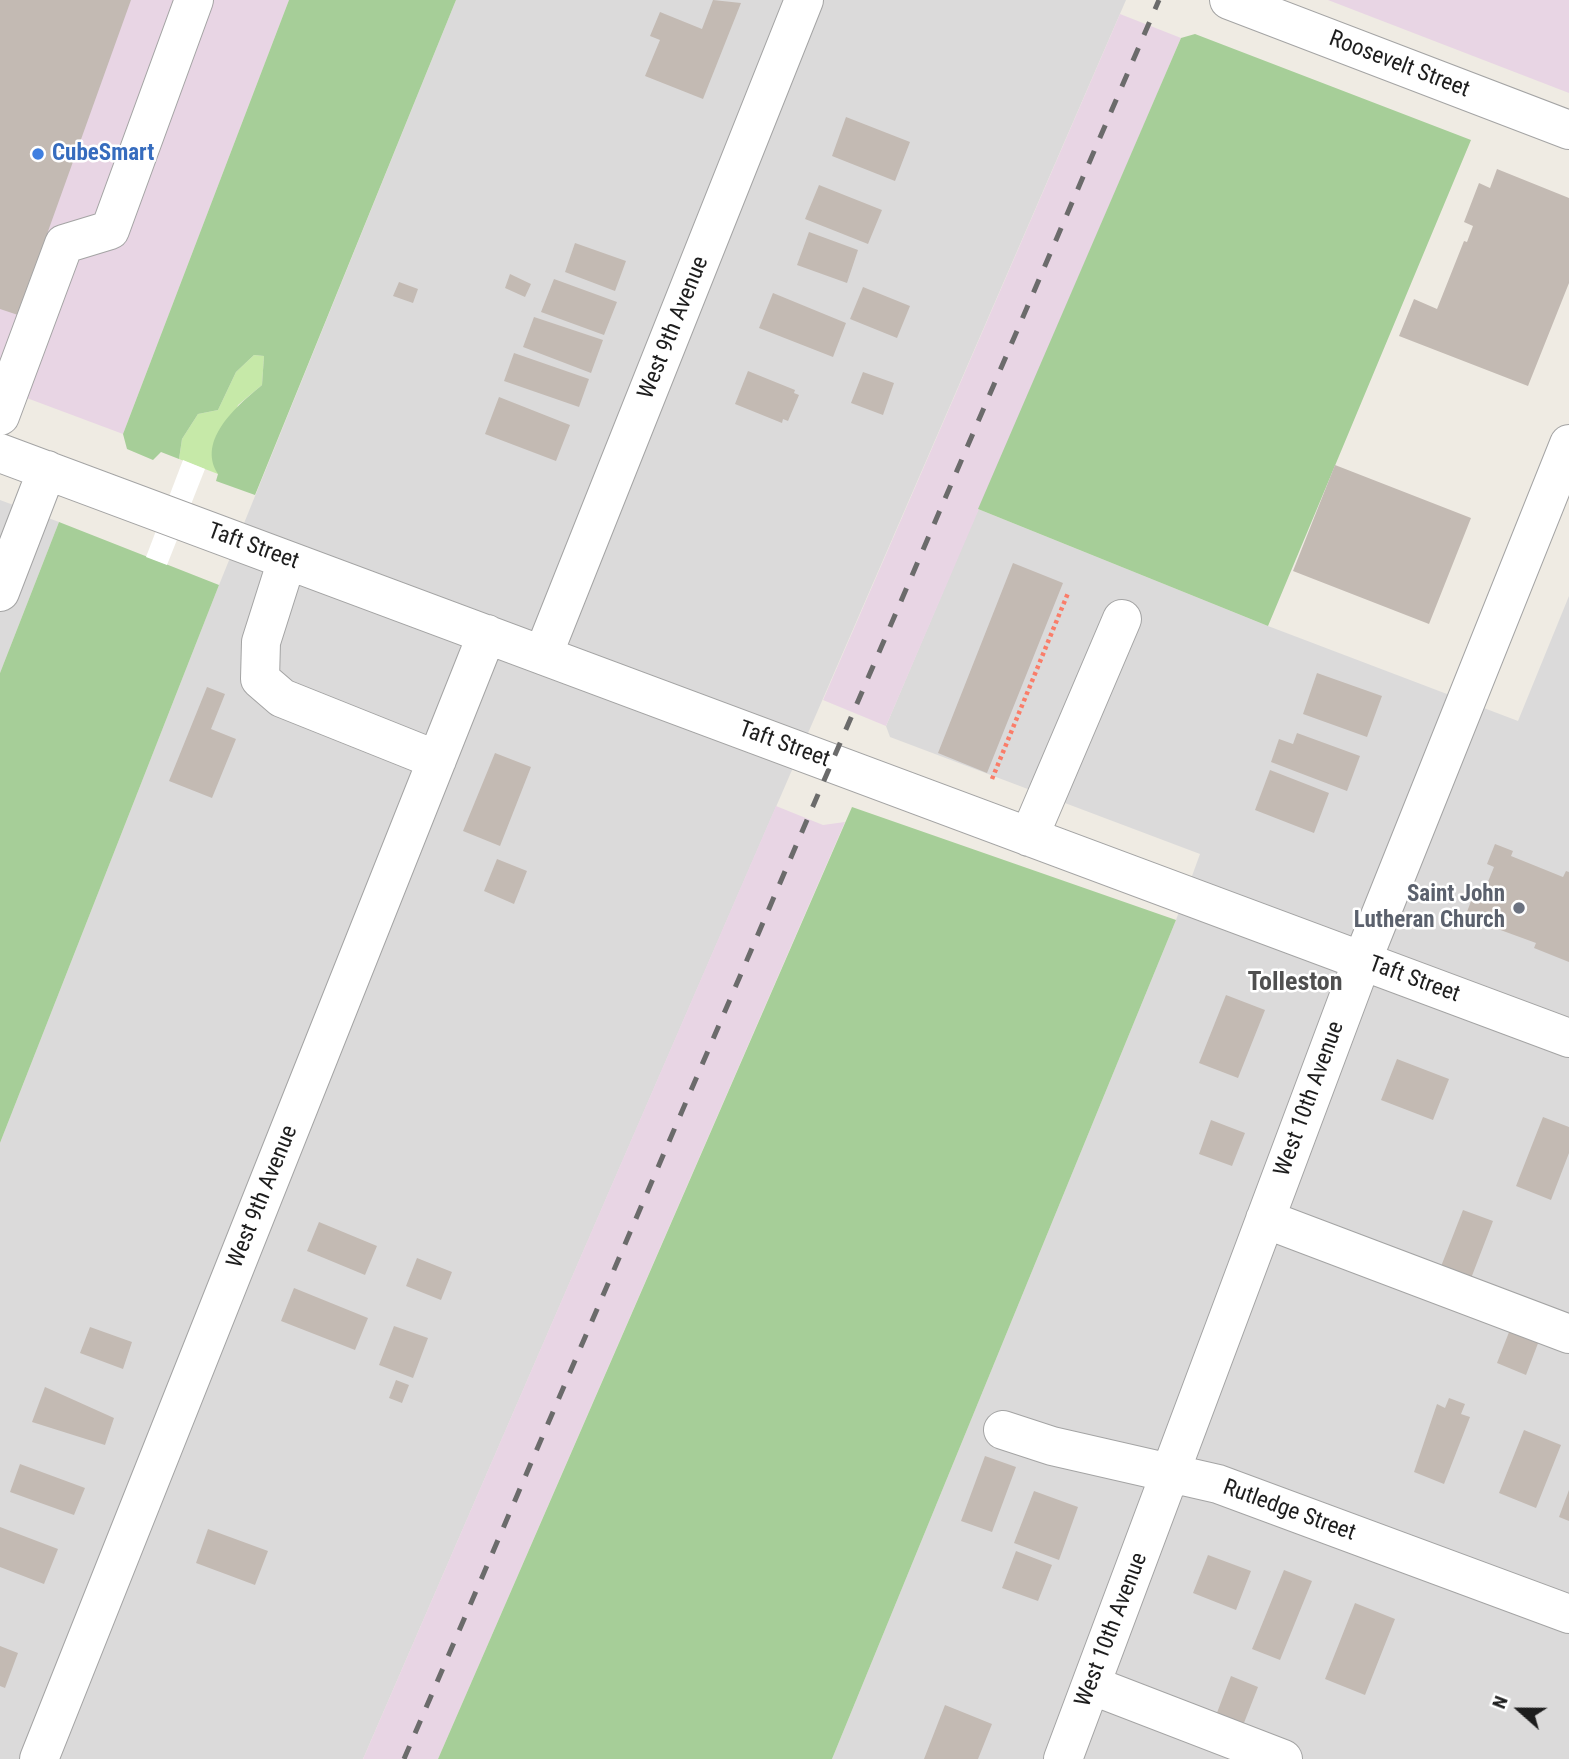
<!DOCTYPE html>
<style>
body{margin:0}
#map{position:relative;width:1569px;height:1759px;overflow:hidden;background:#efebe3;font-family:"Roboto Condensed",sans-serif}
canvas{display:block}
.north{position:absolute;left:1485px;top:1675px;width:70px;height:70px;-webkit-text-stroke:5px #fff;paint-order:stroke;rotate:291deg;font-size:19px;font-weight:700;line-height:28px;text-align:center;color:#1d1d1d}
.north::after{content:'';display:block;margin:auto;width:24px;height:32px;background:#1d1d1d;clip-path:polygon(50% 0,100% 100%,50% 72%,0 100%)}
</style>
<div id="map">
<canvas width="1569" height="1759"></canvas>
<div class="north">N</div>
</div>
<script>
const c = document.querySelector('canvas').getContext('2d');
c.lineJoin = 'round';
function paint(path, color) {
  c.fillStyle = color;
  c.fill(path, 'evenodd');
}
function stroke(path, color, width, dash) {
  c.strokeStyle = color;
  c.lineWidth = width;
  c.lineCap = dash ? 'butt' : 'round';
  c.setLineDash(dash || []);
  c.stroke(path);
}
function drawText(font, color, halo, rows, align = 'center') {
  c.font = font + ' "Roboto Condensed",sans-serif';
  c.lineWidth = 5;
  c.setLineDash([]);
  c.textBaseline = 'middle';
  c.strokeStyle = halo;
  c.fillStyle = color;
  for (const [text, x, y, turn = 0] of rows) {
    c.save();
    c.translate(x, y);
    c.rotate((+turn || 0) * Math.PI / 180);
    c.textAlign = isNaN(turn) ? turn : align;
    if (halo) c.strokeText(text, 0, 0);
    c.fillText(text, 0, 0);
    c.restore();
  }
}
const residential = new Path2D(`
 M 456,0 L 1126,0 L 363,1759 L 0,1759 L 0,1143 L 219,585 Z
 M 0,500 L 59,522 L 0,673 Z
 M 978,509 L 1268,626 L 1518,721 L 1569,596 L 1569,1759 L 832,1759 L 1176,920 L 1200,854 L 890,737 L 886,726 Z`);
const industrial = new Path2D(`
 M 0,0 L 289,0 L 123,434 L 0,388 Z
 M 1328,0 L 1569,0 L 1569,93 Z
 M 1120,14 L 1181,38 L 886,726 L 823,700 Z
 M 776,806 L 823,825 L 845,822 L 438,1759 L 363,1759 Z`);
const grass = new Path2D(`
 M 254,355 L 264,356 L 262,385 L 238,405 L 218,474 L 179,459 L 182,439 L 198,414 L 218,410 L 236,372 Z`);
const forest = new Path2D(`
 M 289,0 L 456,0 L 255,495 L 216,481 L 218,474 C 196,440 238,405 262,385 L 264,356 L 254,355 L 236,372 L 218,410 L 198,414 L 182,439 L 179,459 L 161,452 L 153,460 L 127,449 L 123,434 Z
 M 1195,34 L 1471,140 L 1268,626 L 978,509 L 1181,38 Z
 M 59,522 L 219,585 L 0,1143 L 0,673 Z
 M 852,807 L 1176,920 L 832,1759 L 438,1759 Z`);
const pier = new Path2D(`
 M 183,460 L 205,469 L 167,565 L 146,557 Z`);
const building = new Path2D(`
 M 0,0 L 131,0 L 18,315 L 0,309 Z
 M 713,0 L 741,3 L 703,99 L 645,76 L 660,40 L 650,36 L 660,12 L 702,29 Z
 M 846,117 L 910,142 L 895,181 L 832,156 Z
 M 1497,169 L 1569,198 L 1569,283 L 1528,386 L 1399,336 L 1414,299 L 1437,309 L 1464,241 L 1467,242 L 1473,226 L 1464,222 L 1479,183 L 1490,188 Z
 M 819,185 L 882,210 L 868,244 L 805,219 Z
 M 809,232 L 858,250 L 847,283 L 797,265 Z
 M 575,243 L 626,261 L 615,291 L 565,272 Z
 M 510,274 L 531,284 L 525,297 L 505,288 Z
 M 554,279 L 617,302 L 604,335 L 541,312 Z
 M 399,282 L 418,289 L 413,303 L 393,296 Z
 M 863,287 L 910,306 L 897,338 L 850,319 Z
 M 773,293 L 846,323 L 833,357 L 759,328 Z
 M 534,317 L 603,340 L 591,373 L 523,347 Z
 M 514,353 L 589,379 L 579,407 L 504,381 Z
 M 748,371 L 795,390 L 794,393 L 799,395 L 788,421 L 783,419 L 782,423 L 735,404 Z
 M 863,372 L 894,383 L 883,415 L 851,403 Z
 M 499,397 L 570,425 L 556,461 L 485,434 Z
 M 1335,465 L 1471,518 L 1429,624 L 1293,571 Z
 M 1013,563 L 1063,583 L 987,773 L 938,753 Z
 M 1317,673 L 1382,696 L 1367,737 L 1303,714 Z
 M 207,687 L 225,694 L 211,729 L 236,739 L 212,798 L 169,781 Z
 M 1297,733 L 1360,756 L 1347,791 L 1271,762 L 1279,739 L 1293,744 Z
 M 495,753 L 531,767 L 500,846 L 463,831 Z
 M 1270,770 L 1329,793 L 1314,833 L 1255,810 Z
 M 1495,844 L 1513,851 L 1511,856 L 1563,877 L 1566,871 L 1569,872 L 1569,962 L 1534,948 L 1536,943 L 1465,917 L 1473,896 L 1481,899 L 1494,867 L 1487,864 Z
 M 497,859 L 527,871 L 514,904 L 484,891 Z
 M 1226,995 L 1265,1010 L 1238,1078 L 1199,1063 Z
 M 1397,1059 L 1449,1079 L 1433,1120 L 1381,1100 Z
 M 1543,1117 L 1569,1127 L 1569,1153 L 1551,1200 L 1516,1186 Z
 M 1211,1120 L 1245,1133 L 1232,1166 L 1199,1154 Z
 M 1463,1210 L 1493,1221 L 1470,1281 L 1440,1269 Z
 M 319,1222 L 377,1246 L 365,1275 L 307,1251 Z
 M 417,1258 L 452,1272 L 441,1300 L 406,1286 Z
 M 294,1288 L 368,1318 L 355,1350 L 281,1321 Z
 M 394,1326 L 428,1338 L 413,1378 L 379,1365 Z
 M 90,1327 L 132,1342 L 123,1369 L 80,1353 Z
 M 1511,1327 L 1540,1338 L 1526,1375 L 1497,1363 Z
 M 396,1380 L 409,1385 L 402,1403 L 389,1398 Z
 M 45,1387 L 114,1418 L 105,1445 L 32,1422 Z
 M 1449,1398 L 1465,1404 L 1461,1414 L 1470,1417 L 1444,1484 L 1414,1472 L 1437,1404 L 1445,1408 Z
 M 1524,1430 L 1561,1445 L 1536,1508 L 1499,1493 Z
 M 985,1456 L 1016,1467 L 992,1532 L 961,1521 Z
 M 20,1464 L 85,1488 L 74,1515 L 10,1492 Z
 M 1569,1490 L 1569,1521 L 1559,1517 Z
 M 1034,1491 L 1078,1507 L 1059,1560 L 1014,1543 Z
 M 0,1527 L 58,1549 L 44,1584 L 0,1567 Z
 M 208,1529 L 268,1551 L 255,1585 L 196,1563 Z
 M 1016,1551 L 1052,1565 L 1038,1601 L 1002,1588 Z
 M 1208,1555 L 1251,1571 L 1236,1610 L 1193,1593 Z
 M 1284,1570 L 1312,1581 L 1280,1660 L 1252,1649 Z
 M 1355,1603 L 1395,1619 L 1365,1695 L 1325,1679 Z
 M 0,1646 L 18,1653 L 5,1688 L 0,1686 Z
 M 1231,1676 L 1258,1687 L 1242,1728 L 1215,1718 Z
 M 945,1705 L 992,1724 L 978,1759 L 924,1759 Z`);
const path = new Path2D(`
 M 992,779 L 1068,593`);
const minor = new Path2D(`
 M 1229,0 L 1569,130
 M 0,416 L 64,244 L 110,230 L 194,0
 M 0,453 L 1569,1038
 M 287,560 L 261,642 L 260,679 L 282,698 L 437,760
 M 0,592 L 47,470
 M 543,655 L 804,0
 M 1029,837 L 1122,619
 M 1265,1219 L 1569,1334
 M 1003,1430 L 1052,1446 L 1218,1484 L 1569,1614
 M 1091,1685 L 1283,1759
 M 39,1759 L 487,634
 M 1063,1759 L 1362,961 L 1569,444`);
const rail = new Path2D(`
 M 404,1759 L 1159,0`);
const markers = [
 [38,154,7,"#3f7fe0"],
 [1519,908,7,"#6b7280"]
];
const streetNames = [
 ["Roosevelt Street",1399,65,21],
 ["West 9th Avenue",674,328,-68],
 ["Taft Street",253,547,20],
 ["Taft Street",784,745,20],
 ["Taft Street",1414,980,20],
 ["West 10th Avenue",1310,1099,-70],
 ["West 9th Avenue",263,1197,-68],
 ["Rutledge Street",1289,1511,20],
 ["West 10th Avenue",1112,1630,-69]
];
const shopNames = [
 ["CubeSmart",52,154]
];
const worshipNames = [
 ["Saint John",1505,895],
 ["Lutheran Church",1505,921]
];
const quarterNames = [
 ["Tolleston",1295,983]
];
paint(residential, '#dbdada');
paint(industrial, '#e8d5e4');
paint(grass, '#c6e9a8');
paint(forest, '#a6ce98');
paint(pier, '#fff');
paint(building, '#c3bab3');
stroke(minor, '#a4a4a4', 40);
stroke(path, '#fa7d69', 4.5, [3.5, 3.5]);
stroke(minor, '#fff', 38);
stroke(rail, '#6b6b6b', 5, [14, 14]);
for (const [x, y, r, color] of markers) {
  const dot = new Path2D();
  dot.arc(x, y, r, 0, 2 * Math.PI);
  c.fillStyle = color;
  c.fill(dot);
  stroke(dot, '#fff', 2.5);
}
drawText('23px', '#1d1d1d', '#fff', streetNames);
drawText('bold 23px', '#366cbe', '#fff', shopNames, 'left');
drawText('bold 23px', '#5b616d', '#fff', worshipNames, 'right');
drawText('bold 26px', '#505050', '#fff', quarterNames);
</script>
